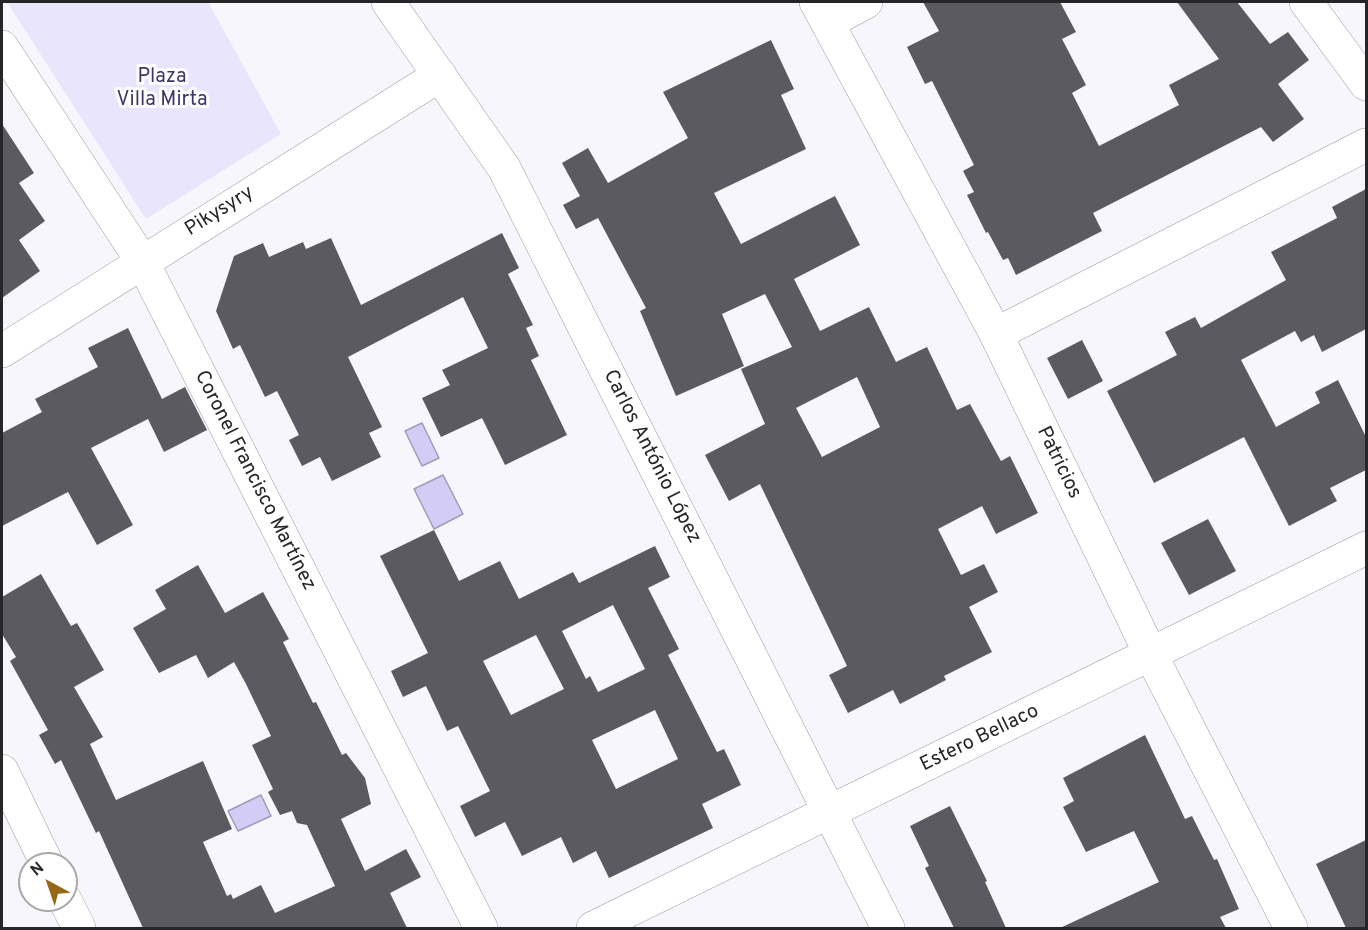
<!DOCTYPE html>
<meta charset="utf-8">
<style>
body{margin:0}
#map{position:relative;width:1368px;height:930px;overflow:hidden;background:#f7f6fd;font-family:Overpass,sans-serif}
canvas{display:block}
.frame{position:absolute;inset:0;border:3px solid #262629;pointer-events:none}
.north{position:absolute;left:18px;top:852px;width:60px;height:60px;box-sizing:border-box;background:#fff;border:2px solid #a8a8a9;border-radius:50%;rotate:320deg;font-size:16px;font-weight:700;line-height:24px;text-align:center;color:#262629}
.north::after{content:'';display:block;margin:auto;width:21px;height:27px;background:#946914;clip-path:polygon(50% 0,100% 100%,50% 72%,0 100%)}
</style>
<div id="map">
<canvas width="1368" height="930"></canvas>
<div class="frame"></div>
<div class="north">N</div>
</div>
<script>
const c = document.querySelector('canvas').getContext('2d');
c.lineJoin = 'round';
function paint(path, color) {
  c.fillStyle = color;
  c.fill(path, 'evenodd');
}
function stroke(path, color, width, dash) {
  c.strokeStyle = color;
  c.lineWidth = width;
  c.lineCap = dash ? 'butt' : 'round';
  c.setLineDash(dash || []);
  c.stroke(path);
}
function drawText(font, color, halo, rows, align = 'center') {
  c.font = font + ' Overpass,sans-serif';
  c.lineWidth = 6;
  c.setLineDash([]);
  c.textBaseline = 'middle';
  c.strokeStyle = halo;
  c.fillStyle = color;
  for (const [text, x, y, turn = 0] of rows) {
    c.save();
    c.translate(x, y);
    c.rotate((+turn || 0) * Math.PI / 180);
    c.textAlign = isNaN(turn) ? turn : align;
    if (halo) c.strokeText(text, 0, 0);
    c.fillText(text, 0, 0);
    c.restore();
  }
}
const green = new Path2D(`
 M 7,2 L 208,2 L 281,134 L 146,219 Z`);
const water = new Path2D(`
 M 422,423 L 439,458 L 422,466 L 405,431 Z
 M 443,475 L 463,514 L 434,529 L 414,489 Z
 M 261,795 L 271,816 L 238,831 L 228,811 Z`);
const building = new Path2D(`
 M 923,2 L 1060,2 L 1076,32 L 1062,39 L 1086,85 L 1072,93 L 1099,146 L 1179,105 L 1169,85 L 1219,59 L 1177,2 L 1237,2 L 1270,44 L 1288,32 L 1309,60 L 1278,84 L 1304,119 L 1273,142 L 1261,127 L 1093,213 L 1102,231 L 1016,275 L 1008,258 L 1003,260 L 988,232 L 986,233 L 967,195 L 974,192 L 963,171 L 974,165 L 932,81 L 925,84 L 907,47 L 939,31 Z
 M 771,40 L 794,89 L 781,95 L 806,149 L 714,193 L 741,244 L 835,196 L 860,245 L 794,279 L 820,331 L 869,307 L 896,362 L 927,347 L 957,410 L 970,404 L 1001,461 L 1010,456 L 1038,513 L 996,534 L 982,506 L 938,529 L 961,575 L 984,564 L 998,592 L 969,607 L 992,652 L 944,676 L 946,680 L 900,704 L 893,690 L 848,713 L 829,675 L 847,666 L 760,484 L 729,501 L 705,455 L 765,424 L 741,369 L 792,347 L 765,294 L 722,314 L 744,366 L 676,396 L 640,311 L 646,308 L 598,218 L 576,229 L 563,205 L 580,196 L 562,163 L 588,148 L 608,183 L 688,138 L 663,92 ZM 857,377 L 880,427 L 822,457 L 796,408 Z
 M 2,124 L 34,173 L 19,183 L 45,221 L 19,240 L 40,271 L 2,298 Z
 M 1366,189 L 1366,329 L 1322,352 L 1314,335 L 1301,342 L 1295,331 L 1241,360 L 1276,427 L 1320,403 L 1315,392 L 1338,380 L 1366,437 L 1366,470 L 1330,488 L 1337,501 L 1289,526 L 1244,437 L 1154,483 L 1107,391 L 1177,355 L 1165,332 L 1195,317 L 1201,328 L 1286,280 L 1271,252 L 1337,218 L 1332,207 Z
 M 502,233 L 519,268 L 508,274 L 533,325 L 526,328 L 539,356 L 531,360 L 567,435 L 505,465 L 482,418 L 441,437 L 422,398 L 450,385 L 442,370 L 488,348 L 463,297 L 348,357 L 382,427 L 369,433 L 381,457 L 332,481 L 320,457 L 302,466 L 289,440 L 299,435 L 277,391 L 265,397 L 240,345 L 233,349 L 216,311 L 234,256 L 263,243 L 269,257 L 303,242 L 306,249 L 331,238 L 361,305 Z
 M 128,328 L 162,399 L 185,387 L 207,430 L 164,452 L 148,419 L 91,448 L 133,525 L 97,545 L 68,492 L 2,526 L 2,433 L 42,412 L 35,399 L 98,367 L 88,348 Z
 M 1082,340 L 1103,381 L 1068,399 L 1047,358 Z
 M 1208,519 L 1236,571 L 1189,595 L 1161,543 Z
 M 434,530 L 459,581 L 500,561 L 519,599 L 573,572 L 579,583 L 655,546 L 670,577 L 648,588 L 679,649 L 668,655 L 717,752 L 724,749 L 741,785 L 702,804 L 713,828 L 609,878 L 596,851 L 573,863 L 561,837 L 522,856 L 505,822 L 475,837 L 460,806 L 490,791 L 458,726 L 447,731 L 426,686 L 403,697 L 391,671 L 428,653 L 380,556 ZM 613,605 L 645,669 L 598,692 L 590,676 L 586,679 L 562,631 ZM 536,635 L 564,689 L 511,715 L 483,661 ZM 655,710 L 678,759 L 616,789 L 592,740 Z
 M 198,565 L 225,613 L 263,592 L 289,639 L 283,642 L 313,703 L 316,702 L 342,755 L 346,753 L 365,778 L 371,804 L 341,819 L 365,871 L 406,849 L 421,877 L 390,893 L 407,928 L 143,928 L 99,831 L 96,833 L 61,760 L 55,764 L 39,735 L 48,730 L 10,661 L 16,657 L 2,634 L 2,597 L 41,574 L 71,626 L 77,623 L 104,670 L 74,687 L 103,737 L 90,744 L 116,800 L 203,761 L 232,829 L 203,842 L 227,896 L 231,894 L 233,899 L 261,885 L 275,913 L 335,886 L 307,825 L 297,823 L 292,811 L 280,815 L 268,792 L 273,789 L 252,745 L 271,736 L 246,684 L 234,662 L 208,678 L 196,655 L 159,673 L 133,628 L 166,609 L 155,590 Z
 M 1145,735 L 1185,819 L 1192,816 L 1214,860 L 1217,859 L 1239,909 L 1220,917 L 1226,928 L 1060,928 L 1159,882 L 1134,831 L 1086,852 L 1063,807 L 1074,801 L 1063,778 Z
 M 950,806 L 987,881 L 985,882 L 1006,928 L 954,928 L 925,868 L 929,866 L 910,826 Z
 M 1366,840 L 1366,928 L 1346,928 L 1316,864 Z`);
const minor = new Path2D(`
 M 388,2 L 504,168 L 888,928
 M 816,2 L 996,334 L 1151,655 L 1291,928
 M 1306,2 L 1366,84
 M 829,22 L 866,2
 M 2,47 L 142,261 L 481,928
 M 996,334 L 1366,145
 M 2,351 L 440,75
 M 2,771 L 47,864
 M 65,900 L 79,928
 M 593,928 L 1366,548`);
const parkNames = [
 ["Plaza",162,78],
 ["Villa Mirta",162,101]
];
const streetNames = [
 ["Pikysyry",220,212,-32],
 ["Carlos António López",651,457,63],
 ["Patricios",1058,463,64],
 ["Coronel Francisco Martínez",254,481,63],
 ["Estero Bellaco",980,739,-26]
];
paint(green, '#e9e5fd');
paint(water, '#d3cdf6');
stroke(water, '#9f9bb8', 1.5);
paint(building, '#5b5a60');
stroke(minor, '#9d9ca3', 34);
stroke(minor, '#fff', 33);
drawText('20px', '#3f3467', '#fff', parkNames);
drawText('20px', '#262629', '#fff', streetNames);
</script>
